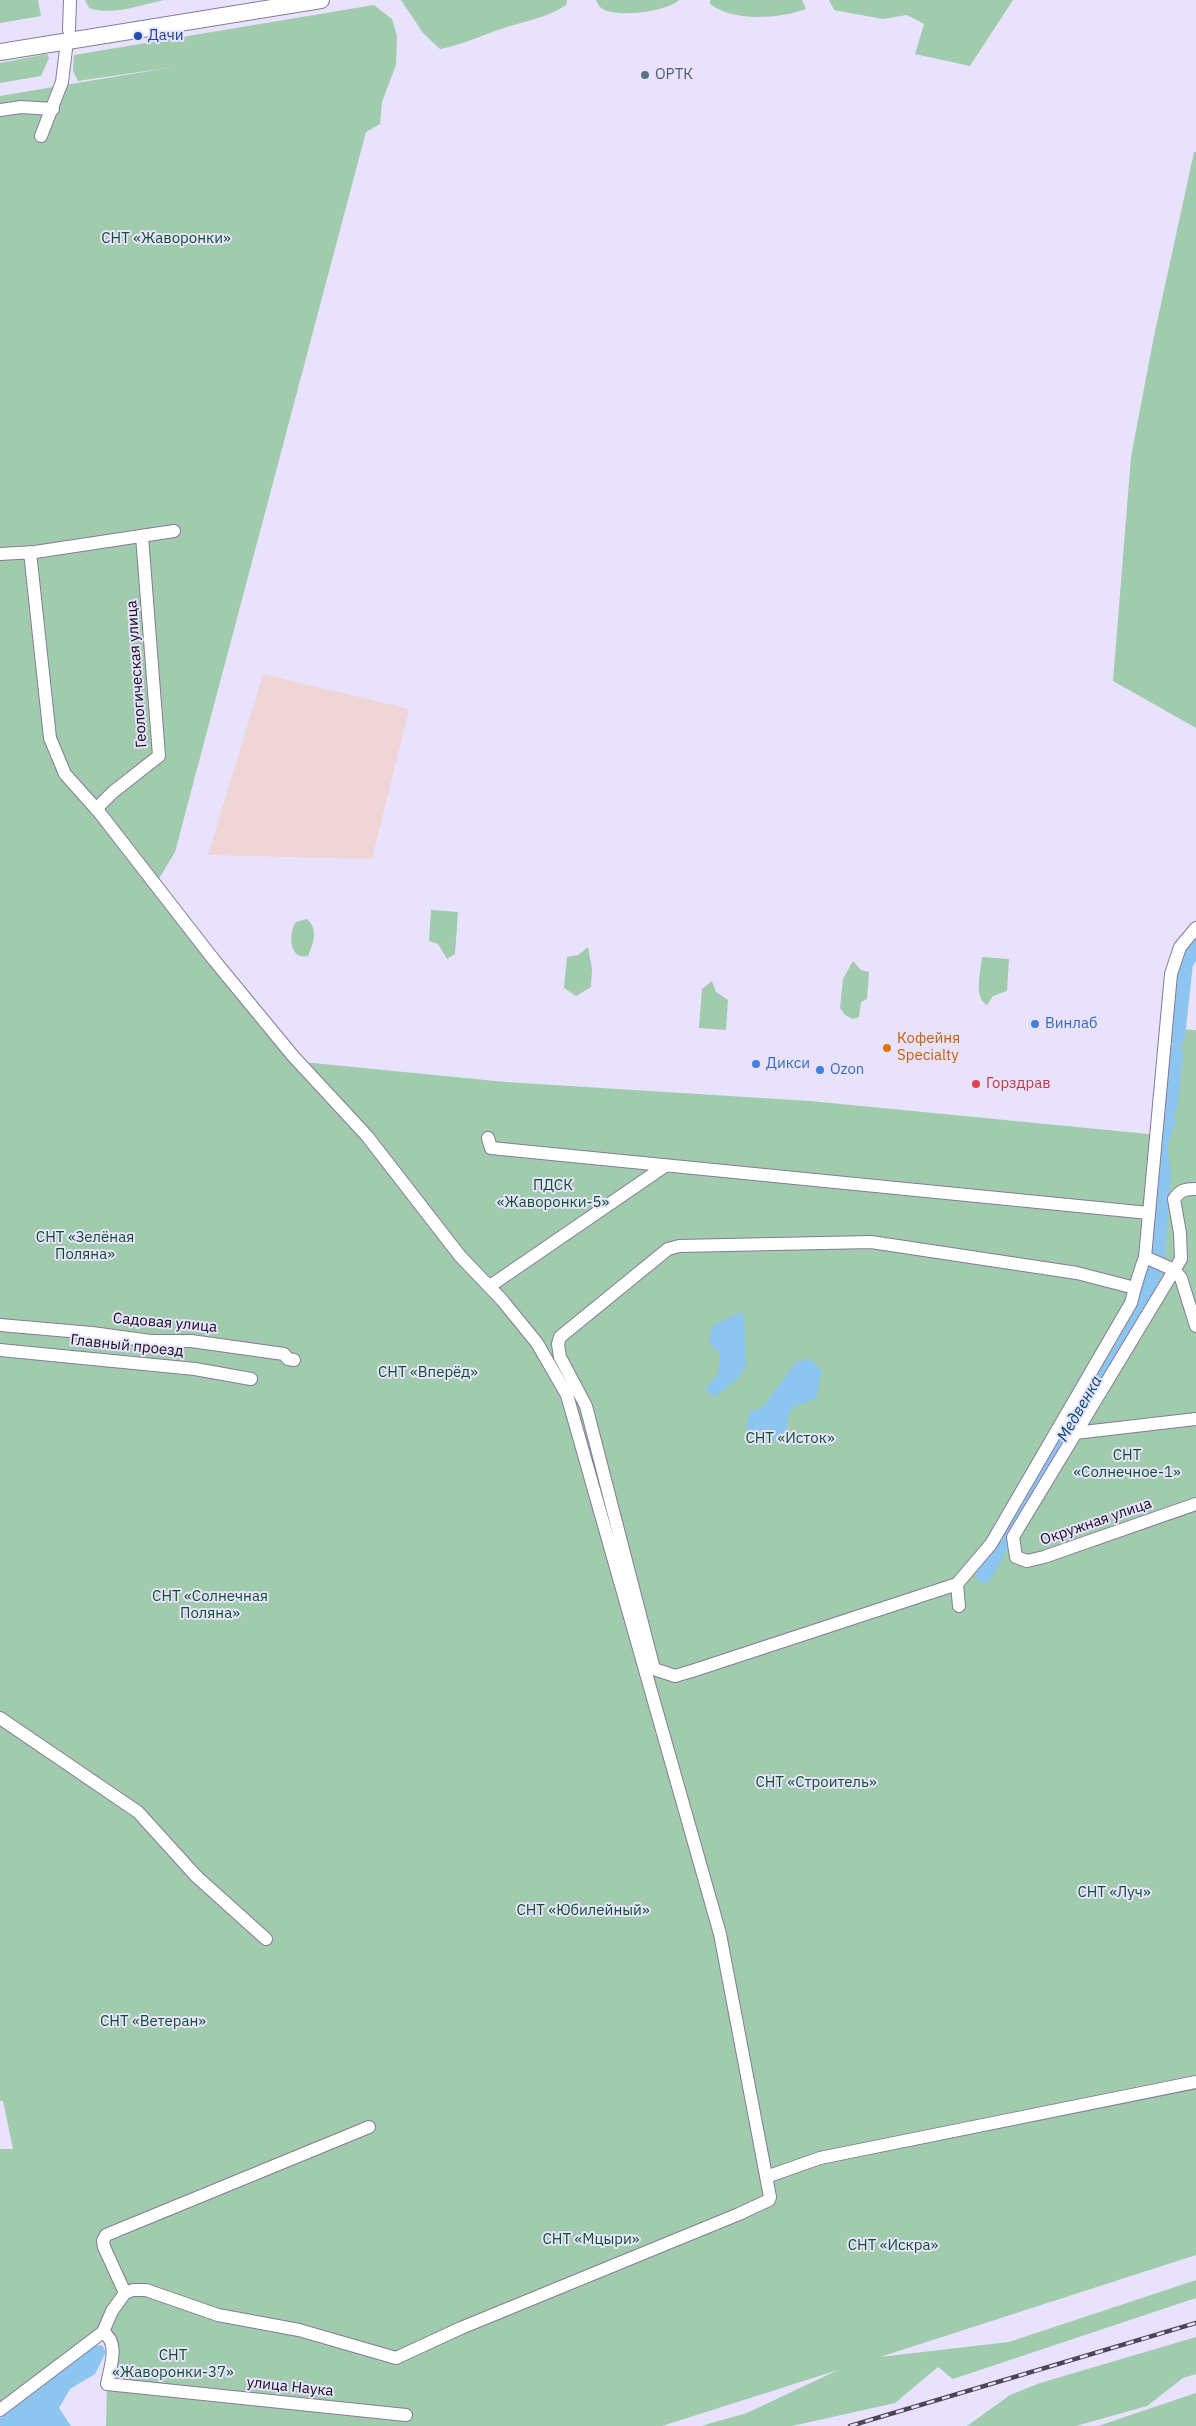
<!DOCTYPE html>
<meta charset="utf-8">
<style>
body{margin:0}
canvas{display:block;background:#e9e2fd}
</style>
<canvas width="1196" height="2426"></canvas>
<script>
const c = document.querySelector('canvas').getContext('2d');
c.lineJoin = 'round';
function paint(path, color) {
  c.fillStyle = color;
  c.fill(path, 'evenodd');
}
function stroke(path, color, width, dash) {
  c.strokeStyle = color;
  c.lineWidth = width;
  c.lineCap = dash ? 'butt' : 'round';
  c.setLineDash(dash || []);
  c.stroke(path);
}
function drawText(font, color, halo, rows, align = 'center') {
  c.font = font + ' "IBM Plex Sans",sans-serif';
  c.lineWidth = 4;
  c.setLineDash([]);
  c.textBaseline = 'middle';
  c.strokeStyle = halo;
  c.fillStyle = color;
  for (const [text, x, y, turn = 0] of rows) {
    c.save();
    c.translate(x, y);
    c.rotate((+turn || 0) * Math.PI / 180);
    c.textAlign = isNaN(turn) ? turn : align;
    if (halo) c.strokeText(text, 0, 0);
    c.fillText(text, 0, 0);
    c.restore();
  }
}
const education = new Path2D(`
 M 263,674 L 409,709 L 372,859 L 208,855 Z`);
const green = new Path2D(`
 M 0,0 L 38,0 L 41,16 L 0,23 Z
 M 85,0 L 164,0 C 141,5 112,16 89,8 Z
 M 401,0 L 567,0 L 566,5 C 547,18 525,21 504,28 C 482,35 462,45 440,49 L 423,33 Z
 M 596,0 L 679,0 C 667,12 612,19 600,7 C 598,5 597,2 596,0 Z
 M 710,0 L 802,0 L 806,9 C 778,19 734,22 710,4 Z
 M 829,0 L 1013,0 L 970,66 L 915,54 L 924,24 L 907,15 L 883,19 L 834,10 Z
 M 374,5 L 392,19 L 397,36 L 396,65 L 382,102 L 380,124 L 366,132 L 175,852 L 157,882 L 302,1062 L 506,1082 L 810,1101 L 1169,1136 L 1181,1029 L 1196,1030 L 1196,2255 L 880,2357 L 1009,2342 L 1196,2280 L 1196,2298 L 953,2379 L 938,2367 L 895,2403 L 792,2426 L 701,2426 L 747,2413 L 838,2370 L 662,2426 L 106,2426 L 107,2384 L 113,2354 L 106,2333 L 0,2410 L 0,2149 L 13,2149 L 3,2101 L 0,2101 L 0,96 L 173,67 L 78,81 L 73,71 L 74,55 Z
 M 47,54 L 49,58 L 41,76 L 0,83 L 0,63 Z
 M 1194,152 L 1196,152 L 1196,728 L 1113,681 L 1131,457 L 1154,336 Z
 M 431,910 L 458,912 L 455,954 L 447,959 L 438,944 L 429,941 Z
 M 307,919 C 319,930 313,944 308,956 C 289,961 288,933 296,922 Z
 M 588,947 L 592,969 L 591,987 L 576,996 L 564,988 L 567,957 L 578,955 Z
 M 982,957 L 1009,959 L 1007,991 L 993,996 L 987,1005 C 973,998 981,970 982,957 Z
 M 853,961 L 861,970 L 869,972 L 867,999 L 861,1002 L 859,1017 L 853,1019 L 845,1015 L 840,1008 L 843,979 Z
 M 712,981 L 716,992 L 728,1000 L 726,1030 L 699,1028 L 702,989 Z
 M 1196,2337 L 1196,2374 L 1183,2378 L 1147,2406 L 1076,2426 L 967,2426 L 1010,2395 L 1040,2383 Z
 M 1196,2393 L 1196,2426 L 1098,2426 Z`);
const water = new Path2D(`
 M 739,1313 L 744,1313 L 746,1365 L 737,1380 L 714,1397 L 705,1389 L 718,1374 L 720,1354 L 709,1342 L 712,1326 Z
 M 810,1359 L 822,1370 L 816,1399 L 794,1406 L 788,1415 L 787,1428 L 772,1442 L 759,1437 L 746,1428 L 749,1413 L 764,1406 L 796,1362 Z
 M 102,2345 L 106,2352 L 95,2374 L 70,2389 L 59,2408 L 71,2426 L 0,2426 L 0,2418 L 95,2346 Z`);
const river = new Path2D(`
 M 1177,1037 L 1185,963 L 1196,947
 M 1170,1105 L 1175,1052
 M 1157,1256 L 1163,1173 L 1159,1144 L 1168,1120
 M 1000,1546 L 1140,1306 L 1155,1270
 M 984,1575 L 997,1552`);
const minor = new Path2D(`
 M 69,30 L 70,0
 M 0,110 L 21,107 L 53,109
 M 41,136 L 62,82 L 67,41
 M 0,554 L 35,552 L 174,531
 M 96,809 L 113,792 L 159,756 L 142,536
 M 488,1138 L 491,1148 L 1149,1213
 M 1196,1189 C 1185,1189 1180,1190 1174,1199 L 1180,1233 L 1181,1259 L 1013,1537 L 1016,1557 L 1027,1561 L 1044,1557 L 1196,1504
 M 1145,1257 L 1174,1270 L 1181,1278 L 1196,1326
 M 490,1286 L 665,1166
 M 1135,1288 L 1077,1273 L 871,1242 L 679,1246 L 668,1249 L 560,1337 L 558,1344 L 560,1357 L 586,1406 L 654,1669 L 675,1676 L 692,1671 L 957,1584 L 991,1544 L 1131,1303 C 1135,1287 1139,1273 1145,1257 L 1171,974 L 1180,947 L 1196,928
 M 0,1325 L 92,1333 L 151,1341 L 191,1341 L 284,1354 L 288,1359 L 294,1360
 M 0,1350 L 195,1369 L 251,1379
 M 1075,1433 L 1196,1419
 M 957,1584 L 959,1606
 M 0,1718 L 138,1812 L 196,1876 L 266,1939
 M 766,2177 L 820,2158 L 1196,2082
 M 125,2293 L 104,2247 L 103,2241 L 106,2235 L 369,2127
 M 103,2332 C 120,2343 110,2367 107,2384 L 406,2415
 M 0,2410 L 103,2332 L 112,2311 L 125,2293 L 133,2290 L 146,2290 L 218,2315 L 299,2330 L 396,2358 L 461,2328 L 739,2214 L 769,2200 L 770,2197 L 720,1934 L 567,1395 L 537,1343 L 502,1300 L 460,1256 L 367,1136 L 293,1056 L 214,960 L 99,812 L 65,774 L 50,738 L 30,552`);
const major = new Path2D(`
 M 0,52 L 321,0`);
const rail = new Path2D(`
 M 850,2426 L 1196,2323`);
const markers = [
 [138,36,5,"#1a4fb4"],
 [645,75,5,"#5c6f8a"],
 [1035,1024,5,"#3f7fe0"],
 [887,1048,5,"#e8710a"],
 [756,1064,5,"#3f7fe0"],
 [820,1070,5,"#3f7fe0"],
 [976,1084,5,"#e0444e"]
];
const transitNames = [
 ["Дачи",148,36]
];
const serviceNames = [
 ["ОРТК",655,75]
];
const parkNames = [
 ["СНТ «Жаворонки»",166,239],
 ["ПДСК",553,1186],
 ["«Жаворонки-5»",553,1203],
 ["СНТ «Зелёная",85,1238],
 ["Поляна»",85,1255],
 ["СНТ «Вперёд»",428,1373],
 ["СНТ «Исток»",790,1439],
 ["СНТ",1127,1456],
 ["«Солнечное-1»",1127,1473],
 ["СНТ «Солнечная",210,1597],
 ["Поляна»",210,1614],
 ["СНТ «Строитель»",816,1783],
 ["СНТ «Луч»",1114,1893],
 ["СНТ «Юбилейный»",583,1911],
 ["СНТ «Ветеран»",153,2022],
 ["СНТ «Мцыри»",591,2240],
 ["СНТ «Искра»",893,2246],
 ["СНТ",173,2356],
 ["«Жаворонки-37»",173,2373]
];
const streetNames = [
 ["Геологическая улица",137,674,-94],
 ["Садовая улица",165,1323,5],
 ["Главный проезд",127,1346,6],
 ["Окружная улица",1096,1522,-19],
 ["улица Наука",290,2387,6]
];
const shopNames = [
 ["Винлаб",1045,1024],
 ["Дикси",766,1064],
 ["Ozon",830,1070]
];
const foodNames = [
 ["Кофейня",897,1039],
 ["Specialty",897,1056]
];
const healthNames = [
 ["Горздрав",986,1084]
];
const waterNames = [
 ["Медвенка",1080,1409,-60]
];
paint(education, '#f0d5d7');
paint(green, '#a1cbad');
paint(water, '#8bc5f0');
stroke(river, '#8bc5f0', 16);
stroke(minor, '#847b9a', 14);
stroke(major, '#847b9a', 18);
stroke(minor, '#fff', 12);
stroke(major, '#fff', 16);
stroke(rail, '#4b4656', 4.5);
stroke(rail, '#e9e2fd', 2.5, [8]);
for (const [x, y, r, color] of markers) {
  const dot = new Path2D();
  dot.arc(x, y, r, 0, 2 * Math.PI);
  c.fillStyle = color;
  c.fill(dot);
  stroke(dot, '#e9e2fd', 2);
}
drawText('15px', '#164399', '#e9e2fd', transitNames, 'left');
drawText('15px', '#4e5e75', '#e9e2fd', serviceNames, 'left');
drawText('15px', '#0b522c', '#e9e2fd', parkNames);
drawText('15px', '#110d19', '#e9e2fd', streetNames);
drawText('15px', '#366cbe', '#e9e2fd', shopNames, 'left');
drawText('15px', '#c56008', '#e9e2fd', foodNames, 'left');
drawText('15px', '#be3a42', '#e9e2fd', healthNames, 'left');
drawText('italic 16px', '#004b72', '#e9e2fd', waterNames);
</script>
